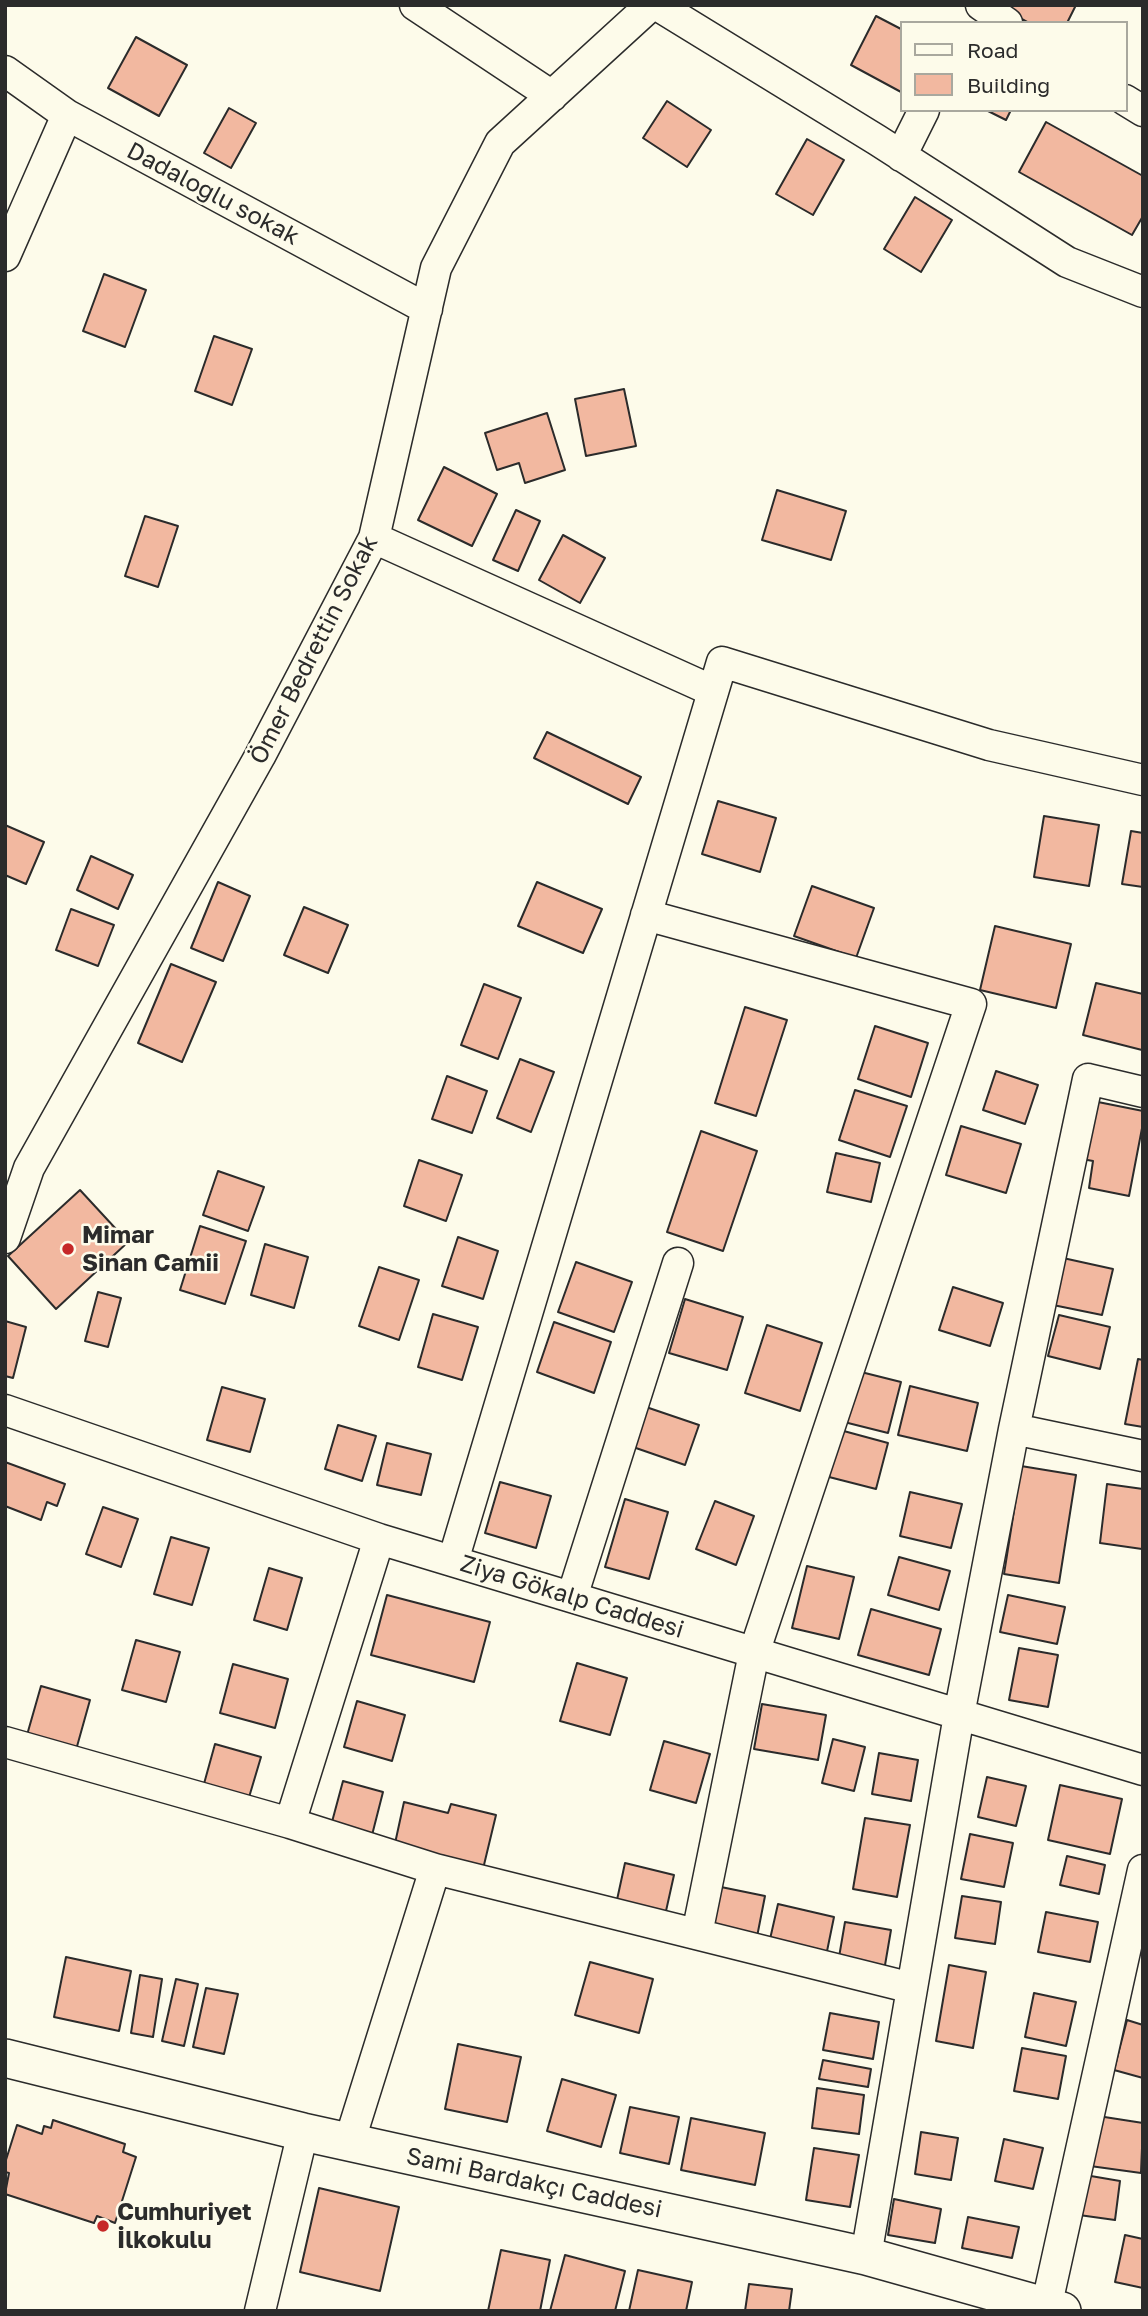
<!DOCTYPE html>
<meta charset="utf-8">
<style>
body{margin:0}
#map{position:relative;width:1148px;height:2316px;overflow:hidden;background:#fdfbea;font-family:"Golos Text",sans-serif}
canvas{display:block}
.frame{position:absolute;inset:0;border:7px solid #2b2b2b;pointer-events:none}
.legend{position:absolute;left:900px;top:21px;width:228px;height:91px;box-sizing:border-box;background:#fdfbea;border:2px solid #a9a89e;margin:0;padding:9px 12px;list-style:none;font-size:21px;color:#2b2b2b}
.legend li{display:flex;align-items:center;gap:14px;height:35px}
.legend b{width:35px;border:2px solid #a9a89e}
</style>
<div id="map">
<canvas width="1148" height="2316"></canvas>
<div class="frame"></div>
<ul class="legend">
<li><b style="height:9px;background:#fdfbea"></b>Road</li>
<li><b style="height:19px;background:#f2b8a0"></b>Building</li>
</ul>
</div>
<script>
const c = document.querySelector('canvas').getContext('2d');
c.lineJoin = 'round';
function paint(path, color) {
  c.fillStyle = color;
  c.fill(path, 'evenodd');
}
function stroke(path, color, width, dash) {
  c.strokeStyle = color;
  c.lineWidth = width;
  c.lineCap = dash ? 'butt' : 'round';
  c.setLineDash(dash || []);
  c.stroke(path);
}
function drawText(font, color, halo, rows, align = 'center') {
  c.font = font + ' "Golos Text",sans-serif';
  c.lineWidth = 5;
  c.setLineDash([]);
  c.textBaseline = 'middle';
  c.strokeStyle = halo;
  c.fillStyle = color;
  for (const [text, x, y, turn = 0] of rows) {
    c.save();
    c.translate(x, y);
    c.rotate((+turn || 0) * Math.PI / 180);
    c.textAlign = isNaN(turn) ? turn : align;
    if (halo) c.strokeText(text, 0, 0);
    c.fillText(text, 0, 0);
    c.restore();
  }
}
const building = new Path2D(`
 M 1013,5 L 1076,5 L 1067,23 L 1029,23 L 1009,12 Z
 M 876,16 L 901,29 L 901,92 L 851,65 Z
 M 136,37 L 187,65 L 159,116 L 108,88 Z
 M 667,101 L 711,130 L 687,167 L 643,138 Z
 M 229,108 L 256,123 L 231,168 L 204,153 Z
 M 986,110 L 1011,110 L 1006,120 Z
 M 1046,122 L 1143,176 L 1143,216 L 1132,235 L 1019,172 Z
 M 807,139 L 844,160 L 813,215 L 776,194 Z
 M 915,197 L 952,220 L 921,272 L 884,249 Z
 M 104,274 L 146,290 L 125,347 L 83,331 Z
 M 214,336 L 252,349 L 232,405 L 195,391 Z
 M 624,389 L 636,446 L 586,456 L 575,399 Z
 M 547,413 L 565,470 L 525,483 L 519,463 L 497,470 L 485,433 Z
 M 444,467 L 497,494 L 472,546 L 418,520 Z
 M 777,490 L 846,511 L 831,560 L 762,540 Z
 M 516,510 L 540,521 L 518,571 L 493,560 Z
 M 145,516 L 178,526 L 158,587 L 125,576 Z
 M 563,535 L 605,558 L 580,603 L 539,580 Z
 M 547,732 L 641,777 L 628,804 L 534,758 Z
 M 718,801 L 776,818 L 760,872 L 702,854 Z
 M 1044,816 L 1099,825 L 1089,886 L 1034,877 Z
 M 5,825 L 44,842 L 26,884 L 5,875 Z
 M 1131,831 L 1143,833 L 1143,887 L 1122,884 Z
 M 91,856 L 133,875 L 118,909 L 77,890 Z
 M 218,882 L 250,896 L 223,961 L 191,948 Z
 M 537,882 L 602,909 L 583,953 L 518,926 Z
 M 812,886 L 874,908 L 856,958 L 794,936 Z
 M 304,907 L 348,925 L 328,973 L 284,955 Z
 M 71,909 L 114,925 L 98,966 L 56,950 Z
 M 995,926 L 1071,944 L 1056,1008 L 980,990 Z
 M 171,964 L 216,982 L 182,1062 L 138,1043 Z
 M 1096,983 L 1143,994 L 1142,1050 L 1083,1035 Z
 M 484,984 L 521,998 L 498,1059 L 461,1045 Z
 M 745,1007 L 787,1020 L 756,1116 L 715,1103 Z
 M 875,1026 L 928,1043 L 911,1097 L 858,1079 Z
 M 520,1059 L 554,1072 L 531,1132 L 497,1118 Z
 M 996,1071 L 1038,1085 L 1025,1124 L 983,1110 Z
 M 447,1076 L 487,1091 L 472,1133 L 432,1119 Z
 M 855,1090 L 907,1106 L 890,1157 L 839,1140 Z
 M 1093,1101 L 1143,1111 L 1143,1123 L 1129,1196 L 1089,1188 L 1093,1161 L 1082,1159 Z
 M 961,1126 L 1021,1144 L 1006,1193 L 946,1175 Z
 M 701,1131 L 757,1151 L 723,1251 L 667,1232 Z
 M 836,1153 L 880,1163 L 871,1202 L 827,1192 Z
 M 419,1160 L 462,1175 L 446,1221 L 404,1206 Z
 M 218,1171 L 264,1187 L 248,1231 L 203,1215 Z
 M 80,1190 L 128,1242 L 56,1309 L 8,1256 Z
 M 200,1226 L 246,1241 L 225,1304 L 180,1290 Z
 M 458,1237 L 498,1251 L 483,1299 L 442,1286 Z
 M 265,1244 L 308,1257 L 294,1308 L 251,1295 Z
 M 1063,1258 L 1113,1269 L 1102,1315 L 1053,1305 Z
 M 576,1262 L 632,1282 L 614,1332 L 558,1312 Z
 M 379,1267 L 419,1280 L 399,1340 L 359,1326 Z
 M 953,1287 L 1003,1303 L 990,1346 L 939,1330 Z
 M 98,1292 L 121,1298 L 108,1347 L 85,1341 Z
 M 685,1299 L 743,1317 L 727,1370 L 669,1353 Z
 M 433,1314 L 478,1327 L 462,1380 L 418,1367 Z
 M 1059,1315 L 1110,1327 L 1100,1369 L 1048,1356 Z
 M 5,1321 L 26,1327 L 13,1378 L 5,1376 Z
 M 554,1322 L 611,1342 L 594,1393 L 537,1372 Z
 M 767,1325 L 822,1343 L 800,1411 L 745,1393 Z
 M 1138,1359 L 1143,1360 L 1143,1427 L 1125,1424 Z
 M 857,1371 L 901,1382 L 888,1433 L 844,1422 Z
 M 910,1386 L 978,1403 L 967,1451 L 898,1435 Z
 M 222,1387 L 265,1399 L 250,1452 L 207,1440 Z
 M 646,1407 L 699,1425 L 685,1465 L 633,1447 Z
 M 338,1425 L 376,1436 L 362,1481 L 325,1469 Z
 M 840,1430 L 888,1443 L 876,1489 L 829,1477 Z
 M 387,1443 L 431,1454 L 421,1495 L 377,1485 Z
 M 5,1462 L 65,1484 L 57,1506 L 47,1502 L 41,1520 L 5,1506 Z
 M 1021,1466 L 1076,1475 L 1059,1583 L 1004,1574 Z
 M 500,1482 L 551,1496 L 536,1548 L 485,1533 Z
 M 1107,1484 L 1143,1489 L 1142,1549 L 1100,1543 Z
 M 910,1492 L 962,1504 L 951,1548 L 900,1536 Z
 M 625,1499 L 668,1512 L 649,1579 L 605,1567 Z
 M 715,1501 L 754,1516 L 736,1565 L 696,1549 Z
 M 103,1507 L 138,1519 L 121,1567 L 86,1554 Z
 M 171,1537 L 209,1548 L 192,1605 L 154,1594 Z
 M 899,1557 L 950,1571 L 939,1610 L 888,1595 Z
 M 807,1566 L 854,1577 L 839,1639 L 792,1628 Z
 M 269,1568 L 302,1578 L 287,1630 L 254,1620 Z
 M 387,1595 L 490,1622 L 474,1682 L 371,1655 Z
 M 1008,1595 L 1065,1607 L 1057,1644 L 1000,1632 Z
 M 871,1609 L 941,1629 L 929,1675 L 858,1655 Z
 M 136,1640 L 180,1652 L 166,1702 L 122,1690 Z
 M 1019,1648 L 1058,1655 L 1048,1707 L 1009,1700 Z
 M 577,1663 L 627,1678 L 610,1735 L 560,1721 Z
 M 233,1664 L 288,1679 L 275,1728 L 220,1713 Z
 M 41,1686 L 90,1700 L 76,1750 L 27,1735 Z
 M 357,1701 L 405,1715 L 392,1761 L 344,1747 Z
 M 762,1704 L 826,1715 L 818,1760 L 754,1749 Z
 M 833,1739 L 865,1747 L 854,1791 L 822,1783 Z
 M 664,1741 L 710,1754 L 696,1803 L 650,1790 Z
 M 215,1744 L 261,1757 L 247,1804 L 202,1791 Z
 M 879,1753 L 918,1760 L 911,1801 L 872,1794 Z
 M 987,1777 L 1026,1786 L 1016,1826 L 978,1817 Z
 M 343,1781 L 383,1792 L 370,1843 L 329,1833 Z
 M 1060,1785 L 1122,1799 L 1110,1854 L 1048,1840 Z
 M 404,1802 L 448,1813 L 451,1804 L 496,1815 L 483,1869 L 394,1848 Z
 M 865,1818 L 910,1825 L 897,1897 L 853,1889 Z
 M 970,1834 L 1013,1843 L 1004,1887 L 961,1879 Z
 M 1067,1856 L 1105,1865 L 1099,1894 L 1060,1885 Z
 M 625,1863 L 674,1875 L 664,1920 L 615,1909 Z
 M 721,1887 L 765,1896 L 755,1947 L 711,1938 Z
 M 962,1896 L 1001,1902 L 995,1944 L 955,1938 Z
 M 778,1904 L 834,1917 L 825,1961 L 768,1948 Z
 M 1046,1912 L 1098,1922 L 1090,1962 L 1038,1952 Z
 M 845,1922 L 891,1930 L 884,1971 L 838,1963 Z
 M 66,1957 L 131,1971 L 119,2031 L 54,2017 Z
 M 590,1962 L 653,1979 L 639,2033 L 575,2015 Z
 M 949,1965 L 986,1972 L 973,2048 L 936,2041 Z
 M 140,1975 L 162,1979 L 153,2037 L 131,2033 Z
 M 176,1979 L 198,1984 L 184,2046 L 162,2041 Z
 M 206,1988 L 238,1994 L 224,2054 L 193,2047 Z
 M 1034,1993 L 1076,2002 L 1066,2046 L 1025,2037 Z
 M 830,2013 L 879,2022 L 873,2059 L 823,2050 Z
 M 1127,2020 L 1143,2025 L 1143,2078 L 1114,2070 Z
 M 458,2044 L 521,2057 L 507,2122 L 445,2109 Z
 M 1022,2048 L 1066,2056 L 1058,2099 L 1014,2091 Z
 M 823,2060 L 871,2069 L 868,2087 L 819,2079 Z
 M 562,2079 L 616,2095 L 601,2147 L 547,2131 Z
 M 817,2088 L 864,2095 L 859,2134 L 812,2128 Z
 M 630,2107 L 679,2117 L 669,2164 L 620,2153 Z
 M 1098,2116 L 1143,2123 L 1141,2173 L 1090,2166 Z
 M 691,2118 L 765,2133 L 755,2185 L 681,2170 Z
 M 53,2120 L 125,2144 L 123,2152 L 136,2157 L 115,2223 L 97,2216 L 94,2223 L 5,2194 L 9,2173 L 5,2172 L 5,2163 L 17,2125 L 42,2134 L 44,2126 L 51,2128 Z
 M 921,2132 L 958,2138 L 951,2180 L 915,2174 Z
 M 1004,2139 L 1043,2148 L 1033,2189 L 995,2181 Z
 M 814,2148 L 859,2155 L 850,2207 L 806,2200 Z
 M 1085,2175 L 1120,2181 L 1115,2220 L 1079,2215 Z
 M 319,2188 L 399,2207 L 380,2291 L 300,2272 Z
 M 894,2199 L 941,2209 L 935,2243 L 888,2235 Z
 M 968,2217 L 1019,2227 L 1012,2258 L 962,2248 Z
 M 1125,2235 L 1143,2239 L 1143,2288 L 1115,2282 Z
 M 501,2250 L 550,2260 L 540,2311 L 488,2311 Z
 M 565,2255 L 625,2271 L 615,2311 L 550,2311 Z
 M 638,2270 L 692,2282 L 686,2311 L 629,2311 Z
 M 749,2284 L 792,2289 L 789,2311 L 745,2311 Z`);
const minor = new Path2D(`
 M 415,5 L 552,96
 M 657,5 L 877,140 L 1067,262 L 1143,292
 M 981,5 L 1007,23
 M 5,71 L 67,115 L 427,309
 M 1125,100 L 1143,111
 M 901,156 L 924,110
 M 5,256 L 67,115
 M 374,538 L 713,691
 M 646,915 L 971,1004 L 754,1653 L 697,1934
 M 5,1238 L 29,1168 L 260,756 L 374,538 L 436,268 L 500,143 L 651,5
 M 5,1410 L 379,1539 L 1143,1770
 M 1014,1429 L 1143,1456
 M 453,1561 L 722,662 L 989,745 L 1143,780
 M 572,1597 L 678,1263
 M 5,1742 L 290,1823 L 379,1539
 M 290,1823 L 435,1869 L 912,1988
 M 349,2143 L 435,1869
 M 866,2256 L 959,1715 L 1014,1429 L 1088,1079 L 1143,1092
 M 1046,2308 L 1143,1870
 M 260,2311 L 303,2132`);
const tertiary = new Path2D(`
 M 5,2058 L 303,2132 L 866,2256 L 1062,2311`);
const markers = [
 [68,1249,7,"#c62828"],
 [103,2226,7,"#c62828"]
];
const streetNames = [
 ["Dadaloğlu sokak",213,194,28],
 ["Ömer Bedrettin Sokak",314,650,-63],
 ["Ziya Gökalp Caddesi",572,1597,17],
 ["Sami Bardakçı Caddesi",534,2183,12]
];
const poiNames = [
 ["Mimar",82,1235],
 ["Sinan Camii",82,1263],
 ["Cumhuriyet",117,2212],
 ["İlkokulu",117,2240]
];
paint(building, '#f2b8a0');
stroke(building, '#2b2b2b', 2);
stroke(minor, '#2b2b2b', 33);
stroke(tertiary, '#2b2b2b', 40);
stroke(minor, '#fdfbea', 30);
stroke(tertiary, '#fdfbea', 37);
for (const [x, y, r, color] of markers) {
  const dot = new Path2D();
  dot.arc(x, y, r, 0, 2 * Math.PI);
  c.fillStyle = color;
  c.fill(dot);
  stroke(dot, '#fdfbea', 2.5);
}
drawText('24px', '#2b2b2b', '#fdfbea', streetNames);
drawText('bold 24px', '#2b2b2b', '#fdfbea', poiNames, 'left');
</script>
